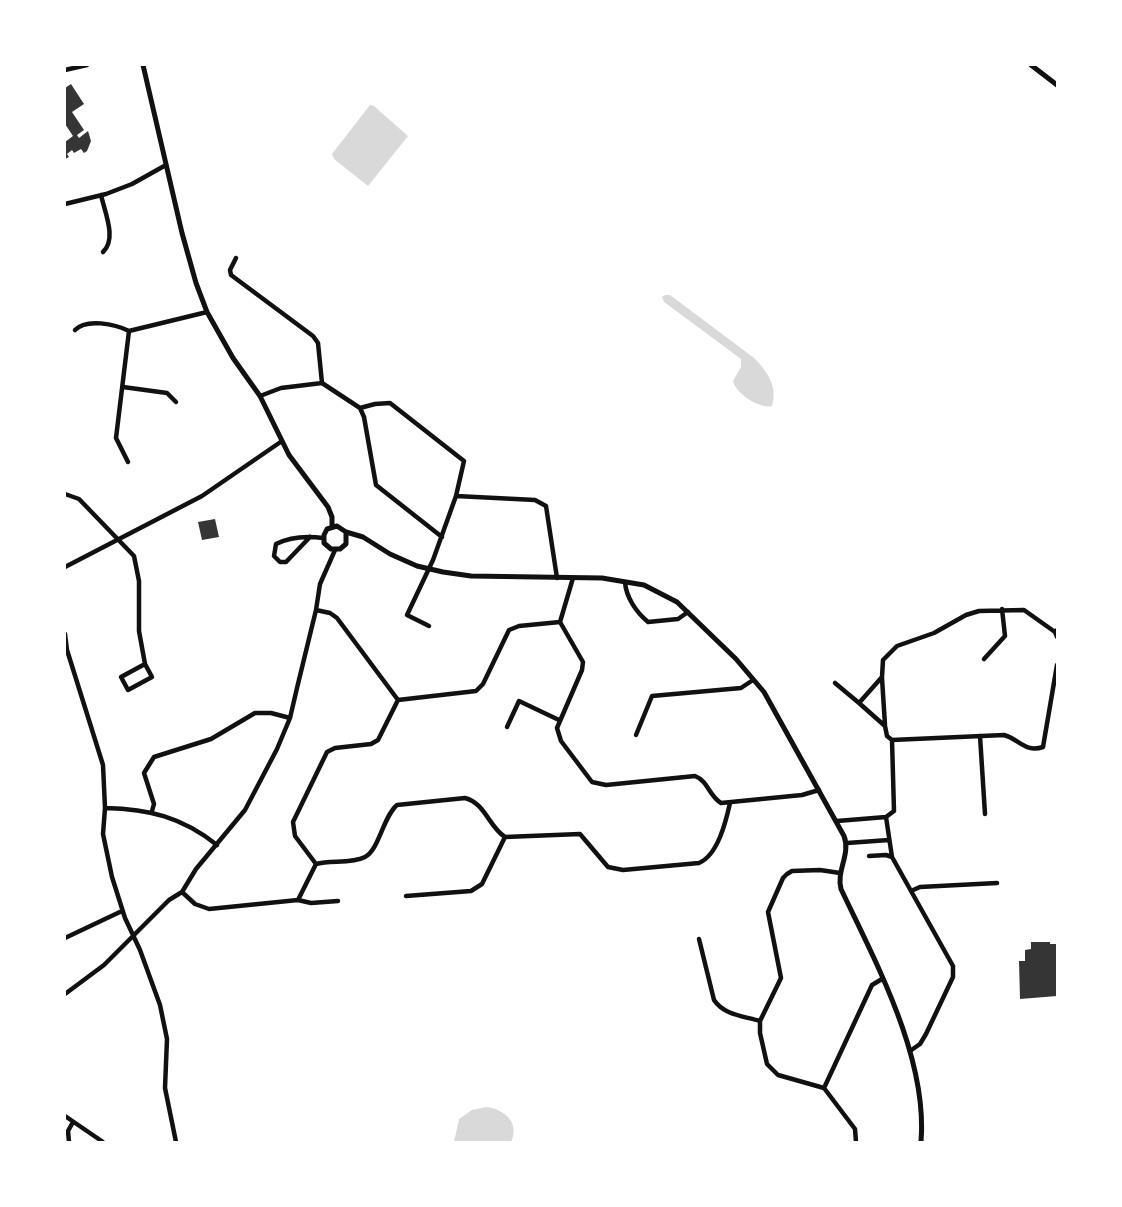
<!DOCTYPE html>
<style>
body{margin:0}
#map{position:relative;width:1122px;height:1207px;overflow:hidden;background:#fff;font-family:"DM Sans",sans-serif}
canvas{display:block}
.frame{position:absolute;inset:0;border:66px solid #fff;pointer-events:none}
</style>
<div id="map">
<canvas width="1122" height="1207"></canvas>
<div class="frame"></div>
</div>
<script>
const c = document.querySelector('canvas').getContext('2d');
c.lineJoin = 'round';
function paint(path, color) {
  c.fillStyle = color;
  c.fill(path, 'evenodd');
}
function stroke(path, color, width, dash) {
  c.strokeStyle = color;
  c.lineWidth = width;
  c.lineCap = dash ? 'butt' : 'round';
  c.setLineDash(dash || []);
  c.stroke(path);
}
const water = new Path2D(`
 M 370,105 L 374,106 L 408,136 L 368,186 L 334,159 L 332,154 Z
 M 665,295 L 670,295 L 754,358 C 767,371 778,386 772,406 C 760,409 736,394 733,381 L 741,367 L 741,359 L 664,302 L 662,297 Z
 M 486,1107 C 505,1109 520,1123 511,1142 L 454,1142 L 459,1119 L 472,1110 Z`);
const building = new Path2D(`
 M 71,84 L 84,104 L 72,112 L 84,130 L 77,135 L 79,138 L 88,131 L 91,141 L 87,151 L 84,153 L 81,149 L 74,153 L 72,150 L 67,154 L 69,157 L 65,159 L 65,142 L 73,136 L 65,124 L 65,88 Z
 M 215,519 L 219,537 L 202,540 L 198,522 Z
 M 1031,942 L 1050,942 L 1050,944 L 1057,944 L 1057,996 L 1020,999 L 1019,961 L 1025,961 L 1025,950 L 1031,949 Z`);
const minor = new Path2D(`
 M 65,70 L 87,65
 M 101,195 C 105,213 117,239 103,252
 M 65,204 L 106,194 L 132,184 L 166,165
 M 236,258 L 230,270 L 231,275 L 313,336 L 318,343 L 322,383
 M 75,330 C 86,318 115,324 129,331
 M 322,383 L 360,408 L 375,404 L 390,403 L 464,461 L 456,496 L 433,560 L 407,615 L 429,626
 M 123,387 L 167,393 L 176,402
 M 260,396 L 281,388 L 322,383
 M 360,408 L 364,417 L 376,485 L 442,537
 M 128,462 L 116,438 L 129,331 L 207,312
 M 65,494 L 79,499 L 134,556 L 139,581 L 139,631 L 145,664 L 121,677 L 128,690 L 152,677 L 145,664
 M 456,496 L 535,500 L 546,506 L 557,578
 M 310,537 L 286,562 L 280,562 L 274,556 L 276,544 C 290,537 308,536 323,538
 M 65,567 L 202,496 L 282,441
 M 625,582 C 626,597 636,612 648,622 L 678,619 L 688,612
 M 316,610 L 330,613 L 337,618 L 398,700
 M 560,622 L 583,662 L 582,670 L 557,728 L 561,741 L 592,782 L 606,785 L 695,776 C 708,781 709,796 721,803 L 802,795 L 819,790
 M 1057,630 L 1055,632 L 1057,637
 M 65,634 L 67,650 L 103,765 L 105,808 L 103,834 L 112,877 L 125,918 L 140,950 L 160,1005 L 167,1039 L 165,1088 L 176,1142
 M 984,659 L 1005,636 L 1002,609
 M 882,678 L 885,725
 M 835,683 L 859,703
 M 507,727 L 519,701 L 559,720
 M 636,735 L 652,696 L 741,688 L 753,680
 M 980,736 L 985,814
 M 892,740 L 887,736 L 885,726 L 859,703 L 882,677 L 883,660 L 897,646 L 934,633 L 966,615 L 979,611 L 1024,610 L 1055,632
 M 892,740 L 1004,735 C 1019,739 1025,753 1043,747 L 1057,665
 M 105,808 C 149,809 182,817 217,845
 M 152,811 L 154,804 L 144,773 L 154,757 L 211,739 L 255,713 L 271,713 L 290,718
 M 886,817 L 892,857
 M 837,821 L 886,817 L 894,811 L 892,740
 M 847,843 L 889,840
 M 869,856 L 886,855 L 892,857 L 953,966 L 953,977 L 926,1034 L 920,1044 L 910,1051
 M 316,864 L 295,836 L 293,822 L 327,752 L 335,748 L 371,744 L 378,740 L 398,700 L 476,691 L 483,684 L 509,630 L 519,626 L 560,622 L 573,578
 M 840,873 L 820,870 L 792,871 L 787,874 L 783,878 L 768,912 L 781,978 L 760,1021 L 760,1033 L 767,1064 L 778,1075 L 824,1088 L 855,1129 L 856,1142
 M 911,891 L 920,887 L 997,883
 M 182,892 L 195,904 L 209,909 L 298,900 L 316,864 C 331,860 351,864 365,857 C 379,850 383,817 397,805 L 465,798 C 485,803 489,827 505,837 L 580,834 L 608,867 L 623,870 L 699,863 C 718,855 726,821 730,803
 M 406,896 L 471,891 L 482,884 L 505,837
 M 298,900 L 311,903 L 338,901
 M 65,938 L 122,911
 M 699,939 L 714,1000 C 724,1015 743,1016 760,1021
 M 65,994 L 104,965 L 169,900 L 182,892 L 196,869 L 245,810 L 277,749 L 290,718 L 297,688 L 316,610 L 320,584 L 335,550
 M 824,1088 L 872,985 L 882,979
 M 65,1116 L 103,1142
 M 69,1142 L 68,1131 L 73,1122`);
const tertiary = new Path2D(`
 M 143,65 L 182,233 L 196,283 L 207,312 L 233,358 L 260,396 L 289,455 L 328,507 L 332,517 L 332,526
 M 1031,65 L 1057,85
 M 346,532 L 346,544 L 340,549 L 331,549 L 324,543 L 324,535 L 327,529 L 337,526 L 346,532 L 363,537 L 390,554 L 417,566 L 443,572 L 471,576 L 602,578 L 644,585 L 677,602 L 736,659 L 764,692 L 844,836 C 851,854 836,871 841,889 C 876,963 928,1058 921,1142`);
paint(water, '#d9d9d9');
paint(building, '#353535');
stroke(minor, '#111', 4.5);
stroke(tertiary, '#111', 5);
</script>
